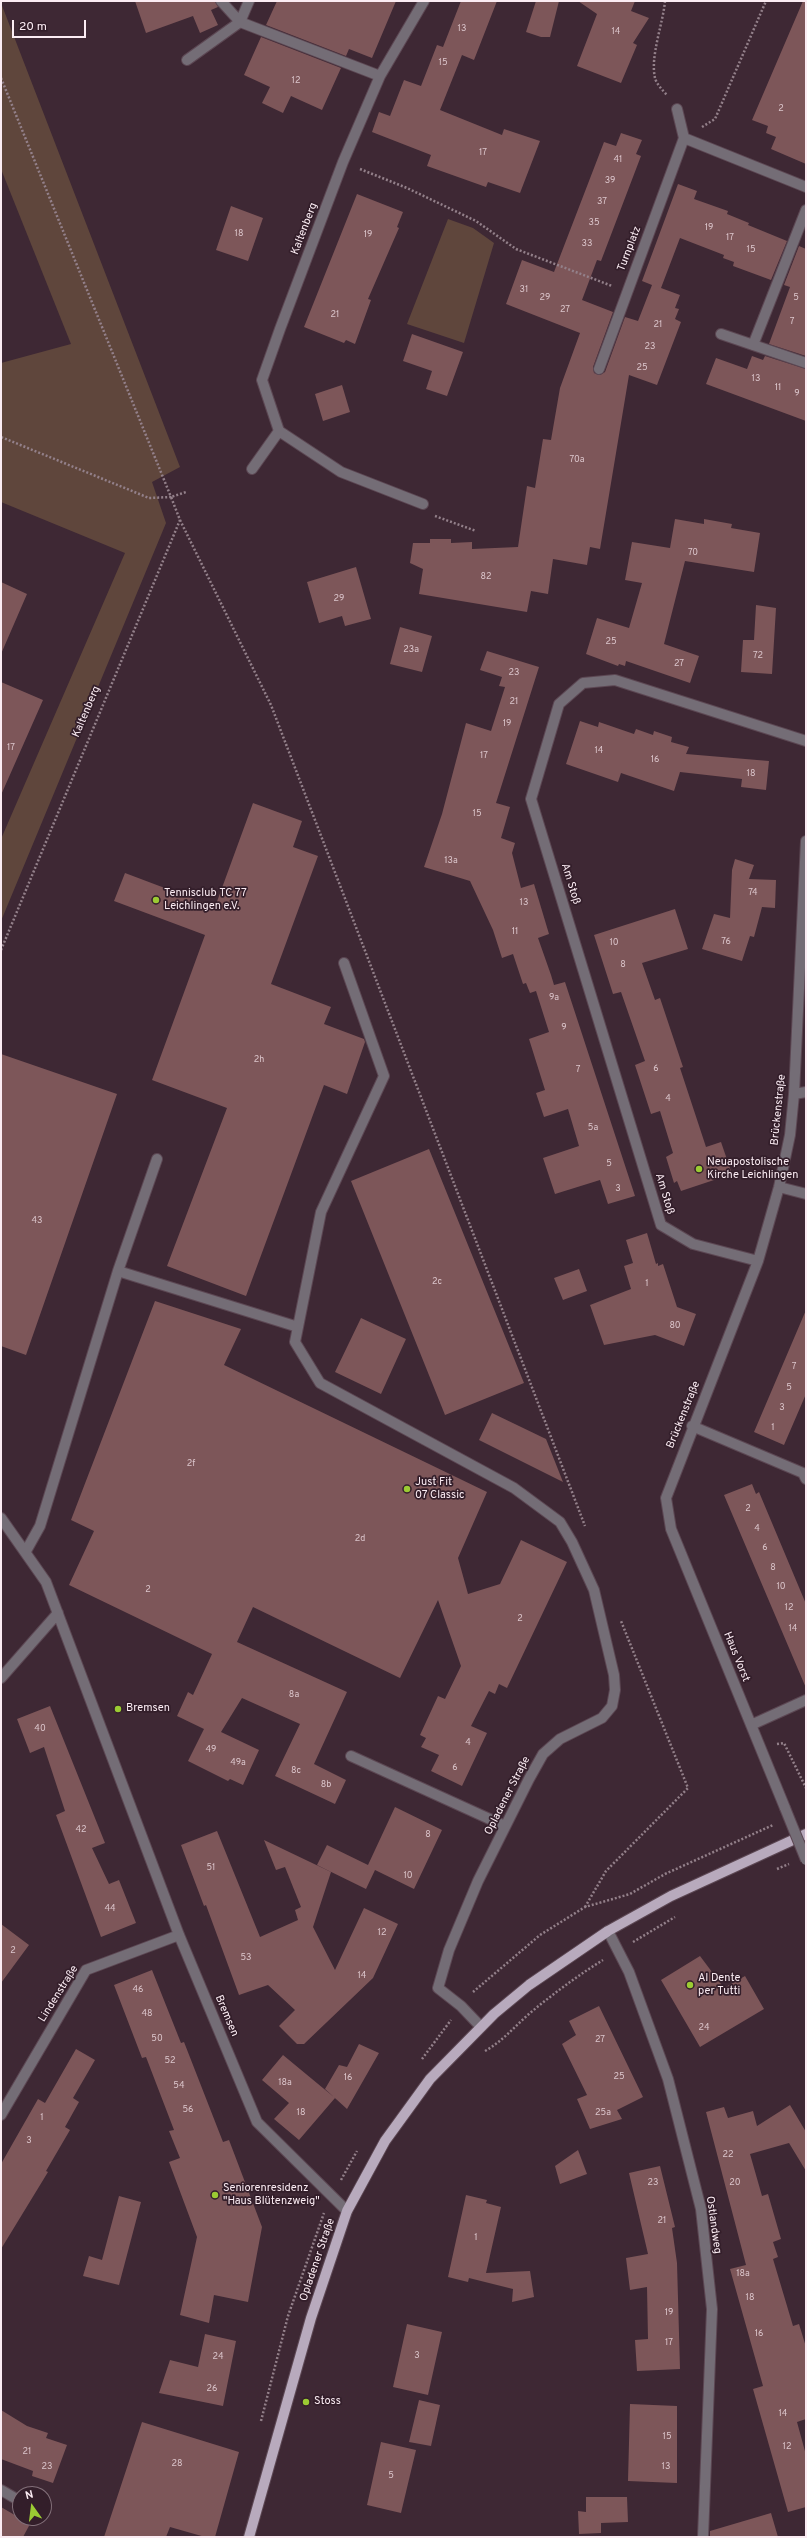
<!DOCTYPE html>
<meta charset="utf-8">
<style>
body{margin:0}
#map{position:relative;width:807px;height:2538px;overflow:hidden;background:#3e2834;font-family:Overpass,sans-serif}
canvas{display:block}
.frame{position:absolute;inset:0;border:2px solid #fbecf3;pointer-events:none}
.north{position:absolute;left:12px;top:2486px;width:40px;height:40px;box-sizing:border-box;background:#331e2a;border:1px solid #83707a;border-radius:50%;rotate:346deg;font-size:11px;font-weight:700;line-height:16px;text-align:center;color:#fbecf3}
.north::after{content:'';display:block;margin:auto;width:14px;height:18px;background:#9bcb33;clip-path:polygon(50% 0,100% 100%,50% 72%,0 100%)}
.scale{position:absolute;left:12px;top:20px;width:74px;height:18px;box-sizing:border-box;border:2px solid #fbecf3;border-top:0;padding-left:5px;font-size:12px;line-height:14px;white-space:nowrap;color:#fbecf3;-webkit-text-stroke:3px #331e2a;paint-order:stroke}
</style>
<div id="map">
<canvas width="807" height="2538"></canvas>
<div class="frame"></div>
<div class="north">N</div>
<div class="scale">20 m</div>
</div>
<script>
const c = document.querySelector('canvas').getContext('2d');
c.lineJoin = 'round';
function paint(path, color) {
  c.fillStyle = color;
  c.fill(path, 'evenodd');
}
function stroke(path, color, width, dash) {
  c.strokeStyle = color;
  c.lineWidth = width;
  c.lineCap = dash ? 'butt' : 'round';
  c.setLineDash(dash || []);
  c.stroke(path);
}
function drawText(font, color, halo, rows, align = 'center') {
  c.font = font + ' Overpass,sans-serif';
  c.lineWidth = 3.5;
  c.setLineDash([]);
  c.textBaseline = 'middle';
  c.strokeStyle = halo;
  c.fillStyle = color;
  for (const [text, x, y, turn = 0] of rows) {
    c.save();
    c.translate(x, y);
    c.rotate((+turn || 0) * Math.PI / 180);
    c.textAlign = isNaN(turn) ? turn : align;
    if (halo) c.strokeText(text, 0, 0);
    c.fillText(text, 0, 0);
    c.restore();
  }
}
const green = new Path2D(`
 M 1,3 L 180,467 L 152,482 L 166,523 L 1,921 L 1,839 L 125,553 L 1,502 L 1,363 L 71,344 L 1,169 Z
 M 448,219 L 473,228 L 494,243 L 464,343 L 407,324 Z`);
const building = new Path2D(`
 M 135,1 L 215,1 L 218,7 L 211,10 L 218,25 L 200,33 L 193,16 L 146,33 Z
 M 277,1 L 396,1 L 372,58 L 349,49 L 346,56 L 266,25 Z
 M 461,1 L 497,1 L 474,60 L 462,55 L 440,110 L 502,135 L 504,129 L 540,141 L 520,193 L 488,182 L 486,187 L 427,166 L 431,155 L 372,132 L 379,112 L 390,116 L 404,80 L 421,86 L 437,45 L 443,47 Z
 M 536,1 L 559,1 L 550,37 L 541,37 L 526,32 Z
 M 578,1 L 635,1 L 631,11 L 649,18 L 633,43 L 637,45 L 621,83 L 577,66 L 597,14 Z
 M 803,1 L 806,1 L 806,164 L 771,149 L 776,137 L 766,133 L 768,126 L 752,120 Z
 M 261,37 L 341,68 L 322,110 L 291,96 L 283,113 L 262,103 L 270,87 L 244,75 Z
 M 621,133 L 642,140 L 636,154 L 641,156 L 601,261 L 597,260 L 582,300 L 613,312 L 593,367 L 594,373 L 600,375 L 605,372 L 625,317 L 638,321 L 652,285 L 642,281 L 678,184 L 697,191 L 694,199 L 728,211 L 727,214 L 749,223 L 748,225 L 787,241 L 771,280 L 733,266 L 734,262 L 723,258 L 724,255 L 680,238 L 661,288 L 680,295 L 675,308 L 679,309 L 675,319 L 681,322 L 657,385 L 629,375 L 600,549 L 590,547 L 587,565 L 553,559 L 548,594 L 531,591 L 527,612 L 419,594 L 423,569 L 410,563 L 413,543 L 430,543 L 430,539 L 451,539 L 451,543 L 472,542 L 472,549 L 518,547 L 527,486 L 535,488 L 543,439 L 551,440 L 560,388 L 580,333 L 506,304 L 522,260 L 554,272 L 604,142 L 616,146 Z
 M 357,194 L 403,212 L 397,227 L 399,228 L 368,299 L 371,300 L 355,344 L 346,340 L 344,343 L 304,327 Z
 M 231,206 L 263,218 L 248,261 L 216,250 Z
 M 799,246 L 806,249 L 806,356 L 769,344 L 790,287 L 784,285 Z
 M 412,334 L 463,352 L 447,396 L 426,389 L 432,371 L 403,361 Z
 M 752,356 L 763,360 L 765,356 L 806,369 L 806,421 L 706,384 L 716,358 L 747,369 Z
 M 342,385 L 350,412 L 323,421 L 315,394 Z
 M 675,519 L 704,524 L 704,519 L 732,524 L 731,528 L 760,533 L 754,572 L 685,561 L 664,644 L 699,656 L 690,683 L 626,661 L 625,666 L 619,664 L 618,666 L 586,654 L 597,618 L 629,628 L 642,583 L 625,580 L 632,542 L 670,548 Z
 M 356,567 L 371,619 L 345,626 L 342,616 L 319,623 L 307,582 Z
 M 1,582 L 27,594 L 1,654 Z
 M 756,605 L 776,608 L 772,674 L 741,672 L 743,640 L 754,640 Z
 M 400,627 L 432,636 L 422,672 L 390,664 Z
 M 487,651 L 539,667 L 496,803 L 510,807 L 501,838 L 515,843 L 512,853 L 521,888 L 534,884 L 549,934 L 538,938 L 551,975 L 554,985 L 565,982 L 635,1196 L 608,1204 L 600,1180 L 555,1194 L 543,1158 L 579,1146 L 568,1109 L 544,1117 L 536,1093 L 545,1090 L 529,1039 L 549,1032 L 536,991 L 530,993 L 526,983 L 523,984 L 513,954 L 502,958 L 493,930 L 470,881 L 424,867 L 442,814 L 466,723 L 491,731 L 505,687 L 499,686 L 502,677 L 480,670 Z
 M 1,682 L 43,700 L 1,795 Z
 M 580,721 L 598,727 L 599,722 L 634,734 L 636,729 L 653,735 L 654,731 L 672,737 L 671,742 L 689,747 L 686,754 L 769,761 L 766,790 L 741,787 L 742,779 L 680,772 L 674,791 L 621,773 L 618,782 L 566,764 Z
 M 253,803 L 302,821 L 293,847 L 318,856 L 271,984 L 331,1007 L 324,1024 L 364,1039 L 365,1042 L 347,1094 L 324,1085 L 246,1296 L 167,1266 L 227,1108 L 152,1080 L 205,935 L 114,901 L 125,873 L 215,907 Z
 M 735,859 L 754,865 L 749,879 L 776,880 L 775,908 L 762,907 L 754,937 L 750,936 L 742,961 L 702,949 L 714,914 L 730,918 L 732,870 Z
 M 675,909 L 688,949 L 642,963 L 655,1000 L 660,998 L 683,1067 L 680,1068 L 706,1147 L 721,1142 L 732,1174 L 681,1191 L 677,1181 L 674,1183 L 666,1157 L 673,1153 L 660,1111 L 651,1114 L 635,1065 L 645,1061 L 621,992 L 613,994 L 594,935 Z
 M 1,1054 L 117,1094 L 26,1355 L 1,1346 Z
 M 429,1149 L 524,1383 L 445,1415 L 351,1181 Z
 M 647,1233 L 656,1264 L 658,1263 L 658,1266 L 663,1264 L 677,1307 L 696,1314 L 684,1346 L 655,1335 L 604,1345 L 590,1305 L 631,1289 L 624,1266 L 633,1263 L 626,1240 Z
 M 579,1269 L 587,1291 L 563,1300 L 554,1278 Z
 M 155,1301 L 241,1329 L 224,1365 L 487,1492 L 458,1558 L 468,1594 L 500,1584 L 521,1540 L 567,1562 L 507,1688 L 499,1684 L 495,1694 L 489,1691 L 471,1726 L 487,1733 L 462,1786 L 431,1771 L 439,1755 L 421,1747 L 426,1738 L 420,1735 L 438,1696 L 445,1699 L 461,1666 L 438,1600 L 400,1678 L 253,1607 L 237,1642 L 347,1692 L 314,1764 L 346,1780 L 335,1804 L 275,1776 L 300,1724 L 242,1698 L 221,1732 L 259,1750 L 243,1785 L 230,1779 L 228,1781 L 188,1761 L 204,1729 L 177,1716 L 188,1692 L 193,1695 L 212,1654 L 69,1585 L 94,1531 L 71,1520 Z
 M 806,1310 L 806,1394 L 784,1445 L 754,1432 Z
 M 361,1318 L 406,1339 L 381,1394 L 335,1372 Z
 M 492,1413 L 546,1439 L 563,1482 L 479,1440 Z
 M 752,1484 L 756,1494 L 759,1492 L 806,1604 L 806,1688 L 724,1495 Z
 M 50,1706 L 105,1843 L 92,1848 L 109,1884 L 119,1880 L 136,1923 L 101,1937 L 56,1815 L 65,1811 L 44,1747 L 30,1753 L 17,1719 Z
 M 395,1807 L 442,1830 L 414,1889 L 375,1870 L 366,1889 L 317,1865 L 327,1845 L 368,1865 Z
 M 217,1831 L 260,1937 L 298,1920 L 295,1910 L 301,1907 L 285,1867 L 276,1870 L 264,1840 L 331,1872 L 313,1927 L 335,1970 L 364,1908 L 398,1924 L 373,1978 L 304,2044 L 297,2044 L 279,2026 L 295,2010 L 268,1985 L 239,1995 L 206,1905 L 204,1906 L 181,1845 Z
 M 1,1924 L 29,1945 L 1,1983 Z
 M 700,1956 L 724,1988 L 745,1976 L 764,2009 L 700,2047 L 661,1980 Z
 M 152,1970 L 181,2043 L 184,2042 L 223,2142 L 229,2140 L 262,2227 L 248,2302 L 214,2295 L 209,2323 L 180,2315 L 197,2237 L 169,2162 L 180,2158 L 169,2131 L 174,2130 L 146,2057 L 142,2058 L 114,1985 Z
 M 599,2006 L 643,2097 L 617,2110 L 622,2119 L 590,2129 L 577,2099 L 587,2095 L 562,2044 L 576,2035 L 569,2021 Z
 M 359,2044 L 379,2053 L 347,2109 L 325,2089 L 339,2065 L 347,2067 Z
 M 76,2049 L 95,2060 L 73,2098 L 79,2102 L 65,2127 L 70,2130 L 46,2171 L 48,2172 L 1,2249 L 1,2164 L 38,2099 L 45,2103 Z
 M 283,2055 L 335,2098 L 299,2140 L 274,2119 L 289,2103 L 262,2080 Z
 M 790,2105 L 806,2132 L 806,2171 L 789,2143 L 750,2154 L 762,2196 L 768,2194 L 781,2239 L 773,2242 L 778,2257 L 773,2259 L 793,2326 L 799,2324 L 806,2347 L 806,2419 L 797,2422 L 806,2455 L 806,2507 L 788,2512 L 753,2389 L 763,2386 L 730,2269 L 746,2265 L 706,2112 L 724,2107 L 728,2118 L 753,2111 L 757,2126 Z
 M 578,2150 L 587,2174 L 560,2184 L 555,2166 Z
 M 660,2166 L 675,2227 L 672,2228 L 677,2263 L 680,2369 L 637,2371 L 635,2340 L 648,2339 L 647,2287 L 630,2290 L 626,2258 L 648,2254 L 629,2173 Z
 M 466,2195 L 487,2200 L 486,2203 L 501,2207 L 486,2273 L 530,2271 L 534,2297 L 512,2302 L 513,2289 L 469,2278 L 468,2282 L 448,2277 Z
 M 119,2196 L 141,2202 L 119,2285 L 83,2276 L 89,2256 L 102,2260 Z
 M 407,2324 L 442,2332 L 428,2395 L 393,2387 Z
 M 205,2334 L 236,2341 L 223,2406 L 159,2393 L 170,2360 L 198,2367 Z
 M 419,2400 L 440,2405 L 431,2446 L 409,2442 Z
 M 630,2404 L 677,2406 L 677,2483 L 628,2481 Z
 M 1,2410 L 27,2426 L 48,2433 L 46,2438 L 67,2445 L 53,2483 L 32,2476 L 33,2471 L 1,2459 Z
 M 142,2422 L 239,2452 L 215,2537 L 205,2537 L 170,2527 L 166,2537 L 104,2537 Z
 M 381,2442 L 416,2450 L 401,2513 L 367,2505 Z
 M 586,2497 L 627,2497 L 628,2522 L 601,2523 L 601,2533 L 579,2534 L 578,2511 L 586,2512 Z
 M 1,2507 L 30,2524 L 23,2537 L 1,2537 Z
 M 771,2513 L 778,2537 L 710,2537 L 710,2531 Z`);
const path = new Path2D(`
 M 665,1 C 663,24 650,56 655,78 C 656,83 663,91 667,95
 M 1,78 L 171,497 L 149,498 L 1,437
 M 702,127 L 715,119 L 766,1
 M 360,169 L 407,188 L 476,221 L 516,249 L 612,286
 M 435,516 L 476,531
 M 180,520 L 271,705 L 585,1526
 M 1,950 L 180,520 L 171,497 L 186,492
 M 777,1744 L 784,1743 L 806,1788
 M 777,1869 L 789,1864
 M 585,1907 L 606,1871 L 688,1788 L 621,1621
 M 633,1942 L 675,1917
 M 473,1992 L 540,1935 L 585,1907 L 630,1894 L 665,1874 L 773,1825
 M 485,2051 C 503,2041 515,2026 530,2013 C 553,1994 577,1976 603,1960
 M 422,2059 L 451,2020
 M 341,2180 L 357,2151
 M 261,2421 L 288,2316 L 324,2213`);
const minor = new Path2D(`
 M 221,1 L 240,22 L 380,76
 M 187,60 L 240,22 L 249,1
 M 684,138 L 806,187
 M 721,334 L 806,363
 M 753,345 L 806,210
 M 599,369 L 684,138 L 677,109
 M 279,431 L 341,472 L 423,504
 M 252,469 L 279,431 L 262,380 L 280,329 L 343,162 L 380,76 L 424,1
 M 344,963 L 384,1076 L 321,1212 L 295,1342 L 320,1383 L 514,1488 L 560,1522 L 572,1542 L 594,1590 L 614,1675 L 615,1690 L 612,1706 L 602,1718 L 560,1739 L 543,1754 L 529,1779 L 478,1881 L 449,1950 L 438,1988 L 461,2006 L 481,2027
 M 794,1094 L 806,1092
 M 779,1187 L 806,1194
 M 758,1261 L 693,1244 L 661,1225 L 531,799 L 559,704 L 583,683 L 615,680 L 806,741
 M 118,1271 L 298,1327
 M 692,1426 L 803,1473 L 806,1479
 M 1,1518 L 46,1582 L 179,1935 L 257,2122 L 347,2211
 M 26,1551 L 40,1526 L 118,1271 L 157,1159
 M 1,1678 L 58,1613
 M 751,1725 L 806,1700
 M 351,1756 L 505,1826
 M 785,1808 L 671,1529 L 666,1498 L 758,1261 L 779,1187 L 790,1135 L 794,1094 L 806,841
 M 608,1931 L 629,1972 L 668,2079 L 701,2209 L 712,2309 L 703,2537
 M 1,2115 L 86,1970 L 179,1935
 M 1,2490 L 20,2501`);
const major = new Path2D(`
 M 249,2537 L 311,2318 L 347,2211 L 385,2141 L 430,2079 L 494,2014 L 529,1985 L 608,1931 L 671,1896 L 806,1834`);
const minorBridge = new Path2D(`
 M 785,1808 L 806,1860`);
const markers = [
 [156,900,4,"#9bcb33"],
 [699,1169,4,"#9bcb33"],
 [407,1489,4,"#9bcb33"],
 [118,1709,4,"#9bcb33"],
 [690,1985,4,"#9bcb33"],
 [215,2195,4,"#9bcb33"],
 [306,2402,4,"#9bcb33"]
];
const numberNames = [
 ["13",462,29],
 ["14",616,32],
 ["15",443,63],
 ["12",296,81],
 ["2",781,109],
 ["17",483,153],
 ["41",618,160],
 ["39",610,181],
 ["37",602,202],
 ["35",594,223],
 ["19",709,228],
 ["18",239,234],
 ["19",368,235],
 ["17",730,238],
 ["33",587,244],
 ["15",751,250],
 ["31",524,290],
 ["29",545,298],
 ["5",796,298],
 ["27",565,310],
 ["21",335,315],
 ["7",792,322],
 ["21",658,325],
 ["23",650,347],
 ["25",642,368],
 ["13",756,379],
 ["11",778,388],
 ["9",797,394],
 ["70a",577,460],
 ["70",693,553],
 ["82",486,577],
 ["29",339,599],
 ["25",611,642],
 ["23a",411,650],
 ["72",758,656],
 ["27",679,664],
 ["23",514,673],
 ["21",514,702],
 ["19",507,724],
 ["17",11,748],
 ["14",599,751],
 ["17",484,756],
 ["16",655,760],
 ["18",751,774],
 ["15",477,814],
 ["13a",451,861],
 ["74",753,893],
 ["13",524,903],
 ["11",515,932],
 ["76",726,942],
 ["10",614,943],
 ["8",623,965],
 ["9a",554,998],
 ["9",564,1028],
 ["2h",259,1060],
 ["6",656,1069],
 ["7",578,1070],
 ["4",668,1099],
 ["5a",593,1128],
 ["5",609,1164],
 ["3",618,1189],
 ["43",37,1221],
 ["2c",437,1282],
 ["1",647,1284],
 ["80",675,1326],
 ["7",794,1367],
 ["5",789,1388],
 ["3",782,1408],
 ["1",773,1428],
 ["2f",191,1464],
 ["2",748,1509],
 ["4",757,1529],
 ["2d",360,1539],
 ["6",765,1548],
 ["8",773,1568],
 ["10",781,1587],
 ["2",148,1590],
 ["12",789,1608],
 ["2",520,1619],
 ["14",793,1629],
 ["8a",294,1695],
 ["40",40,1729],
 ["4",468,1743],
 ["49",211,1750],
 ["49a",238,1763],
 ["6",455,1768],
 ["8c",296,1771],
 ["8b",326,1785],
 ["42",81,1830],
 ["8",428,1835],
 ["51",211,1868],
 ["10",408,1876],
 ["44",110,1909],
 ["12",382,1933],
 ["2",13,1951],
 ["53",246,1958],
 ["14",362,1976],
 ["46",138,1990],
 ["48",147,2014],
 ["24",704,2028],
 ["50",157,2039],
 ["27",600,2040],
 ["52",170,2061],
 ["25",619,2077],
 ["16",348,2078],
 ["18a",285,2083],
 ["54",179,2086],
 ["56",188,2110],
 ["18",301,2113],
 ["25a",603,2113],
 ["1",42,2118],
 ["3",29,2141],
 ["22",728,2155],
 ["23",653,2183],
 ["20",735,2183],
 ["21",662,2221],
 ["1",476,2238],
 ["18a",743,2274],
 ["18",750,2298],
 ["19",669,2313],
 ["16",759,2334],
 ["17",669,2343],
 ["3",417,2356],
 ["24",218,2357],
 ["26",212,2389],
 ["14",783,2414],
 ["15",667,2437],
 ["12",787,2447],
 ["21",27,2452],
 ["28",177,2464],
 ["23",47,2467],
 ["13",666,2467],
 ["5",391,2476]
];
const streetNames = [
 ["Kaltenberg",305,229,-69],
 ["Turnplatz",630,249,-69],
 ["Kaltenberg",87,712,-67],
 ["Am Stoß",570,884,73],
 ["Brückenstraße",779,1110,-84],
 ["Am Stoß",664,1194,73],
 ["Brückenstraße",684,1415,-68],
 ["Haus Vorst",736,1657,68],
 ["Opladener Straße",508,1796,-63],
 ["Lindenstraße",59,1994,-58],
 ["Bremsen",226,2016,67],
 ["Ostlandweg",713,2225,82],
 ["Opladener Straße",318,2260,-71]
];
const poiNames = [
 ["Tennisclub TC 77",164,894],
 ["Leichlingen e.V.",164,907],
 ["Neuapostolische",707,1163],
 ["Kirche Leichlingen",707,1176],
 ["Just Fit",415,1483],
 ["07 Classic",415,1496],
 ["Bremsen",126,1709],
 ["AI Dente",698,1979],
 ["per Tutti",698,1992],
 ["Seniorenresidenz",223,2189],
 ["\"Haus Blütenzweig\"",223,2202],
 ["Stoss",314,2402]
];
paint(green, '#5f463c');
paint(building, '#7d5659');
stroke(minor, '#5c4753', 12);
stroke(major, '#5c4753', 12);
stroke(path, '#93808a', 2.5, [2, 2]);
stroke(minor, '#746d76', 10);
stroke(major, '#b8aabd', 10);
stroke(minorBridge, '#5c4753', 12, []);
stroke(minorBridge, '#746d76', 10);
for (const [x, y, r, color] of markers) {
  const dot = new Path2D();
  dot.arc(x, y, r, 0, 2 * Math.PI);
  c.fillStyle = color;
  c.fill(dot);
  stroke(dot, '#331e2a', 1.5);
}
drawText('9px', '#dcc6cc', null, numberNames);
drawText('11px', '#fbecf3', '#331e2a', streetNames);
drawText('11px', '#fbecf3', '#331e2a', poiNames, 'left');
</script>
